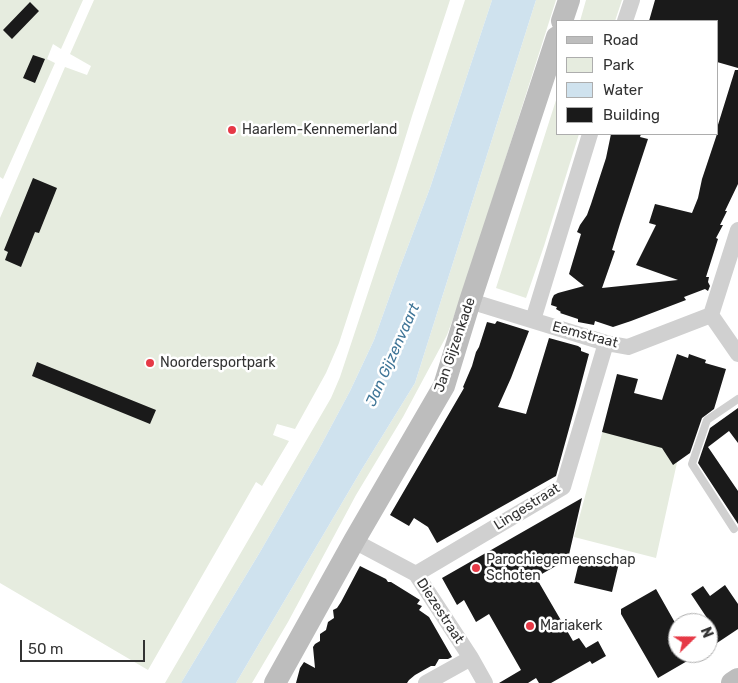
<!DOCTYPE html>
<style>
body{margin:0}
#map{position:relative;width:738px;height:683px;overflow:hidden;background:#fff;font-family:Rubik,sans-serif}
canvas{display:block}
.legend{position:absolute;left:556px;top:20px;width:162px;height:115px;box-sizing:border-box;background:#fff;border:1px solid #adadad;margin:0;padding:6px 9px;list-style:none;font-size:15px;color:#333}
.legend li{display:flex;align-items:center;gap:10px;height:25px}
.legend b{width:25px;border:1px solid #adadad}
.north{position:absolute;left:668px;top:613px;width:50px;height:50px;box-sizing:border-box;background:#fff;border:1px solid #adadad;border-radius:50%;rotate:68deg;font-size:14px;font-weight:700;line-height:20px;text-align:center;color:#333}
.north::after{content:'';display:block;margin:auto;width:18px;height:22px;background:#e63946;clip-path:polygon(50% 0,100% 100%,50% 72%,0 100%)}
.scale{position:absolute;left:20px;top:640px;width:125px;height:22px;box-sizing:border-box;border:2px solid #333;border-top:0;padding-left:6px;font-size:15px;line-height:18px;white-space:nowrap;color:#333;-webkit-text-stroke:4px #fff;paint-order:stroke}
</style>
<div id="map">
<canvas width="738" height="683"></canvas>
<ul class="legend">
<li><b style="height:6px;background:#bdbdbd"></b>Road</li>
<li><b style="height:14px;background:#e6ecdf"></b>Park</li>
<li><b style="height:14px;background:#cfe2ee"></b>Water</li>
<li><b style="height:14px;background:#1a1a1a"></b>Building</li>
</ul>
<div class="north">N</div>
<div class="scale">50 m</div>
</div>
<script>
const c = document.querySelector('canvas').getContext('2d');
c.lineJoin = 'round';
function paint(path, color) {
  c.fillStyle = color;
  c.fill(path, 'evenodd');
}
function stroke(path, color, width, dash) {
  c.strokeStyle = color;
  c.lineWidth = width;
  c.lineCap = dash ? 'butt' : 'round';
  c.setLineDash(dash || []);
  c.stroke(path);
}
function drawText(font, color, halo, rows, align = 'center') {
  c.font = font + ' Rubik,sans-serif';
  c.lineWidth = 5;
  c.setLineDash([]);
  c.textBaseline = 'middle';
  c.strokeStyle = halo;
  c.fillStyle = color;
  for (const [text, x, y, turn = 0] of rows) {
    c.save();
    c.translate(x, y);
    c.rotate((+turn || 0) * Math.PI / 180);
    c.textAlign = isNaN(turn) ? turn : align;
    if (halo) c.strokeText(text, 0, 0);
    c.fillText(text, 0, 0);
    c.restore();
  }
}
const green = new Path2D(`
 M 0,0 L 83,0 L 61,49 L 53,44 L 47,59 L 55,63 L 3,179 L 0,177 Z
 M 94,0 L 450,0 L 412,116 L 396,168 L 339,343 L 326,373 L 295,429 L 277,424 L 273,435 L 289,441 L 262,486 L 256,482 L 148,670 L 0,583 L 0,218 L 65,67 L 87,75 L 91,66 L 70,54 Z
 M 465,0 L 492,0 L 430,188 L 399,270 L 374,340 L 350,391 L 318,451 L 260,552 L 181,683 L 165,683 L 331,398 L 340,377 Z
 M 536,0 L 556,0 L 464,289 L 447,335 L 403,417 L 356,495 L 288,622 L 252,683 L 236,683 L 362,469 L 415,383 Z
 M 586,0 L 622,0 L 615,21 L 580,21 Z
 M 557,97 L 557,134 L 579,134 L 544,246 L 526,298 L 496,288 Z
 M 604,426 L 667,443 L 678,458 L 656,558 L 574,537 Z`);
const water = new Path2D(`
 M 492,0 L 536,0 L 415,383 L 362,469 L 236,683 L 181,683 L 260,552 L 318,451 L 350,391 L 374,340 L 399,270 L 430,188 Z`);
const building = new Path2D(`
 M 655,0 L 738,0 L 738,68 L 717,62 L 717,21 L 649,21 Z
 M 30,2 L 39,11 L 12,39 L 3,30 Z
 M 33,55 L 45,59 L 35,83 L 23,78 Z
 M 735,70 L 738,70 L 738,184 L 725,211 L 727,211 L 720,225 L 723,225 L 716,238 L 718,239 L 706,277 L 709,277 L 708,282 L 710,286 L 708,291 L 705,289 L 684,297 L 686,300 L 631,321 L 613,327 L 595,321 L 594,325 L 578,322 L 578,319 L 560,313 L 561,312 L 556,309 L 557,307 L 551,305 L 552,299 L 554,295 L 558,293 L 584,286 L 569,274 L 581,234 L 577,232 L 580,225 L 587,215 L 591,204 L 606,158 L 611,134 L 641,134 L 640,137 L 648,139 L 620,224 L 612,250 L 615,251 L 602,288 L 678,280 L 636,265 L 656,225 L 649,223 L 655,204 L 692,213 L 698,198 L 702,179 L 717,134 L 717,128 Z
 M 33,178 L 57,188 L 39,233 L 35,232 L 21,267 L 5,260 L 8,252 L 4,250 Z
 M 497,321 L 529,331 L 511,378 L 498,407 L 526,414 L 549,338 L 578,346 L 581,348 L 581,351 L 589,354 L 575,407 L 556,476 L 437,543 L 428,527 L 414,518 L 409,526 L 390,515 L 464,388 L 463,387 L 472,366 L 476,352 L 479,347 L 487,322 L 495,324 Z
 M 677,354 L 688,358 L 689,354 L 706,360 L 705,363 L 726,369 L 714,409 L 702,418 L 690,453 L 673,465 L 662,448 L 602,432 L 617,374 L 638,379 L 634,393 L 662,400 Z
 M 37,362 L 156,410 L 150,424 L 32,376 Z
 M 738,408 L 738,443 L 729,431 L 708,447 L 738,491 L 738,524 L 698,463 L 710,428 Z
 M 582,498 L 568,559 L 540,575 L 534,574 L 573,641 L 579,638 L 586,648 L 598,641 L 606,656 L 592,664 L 590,661 L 551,683 L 539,683 L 536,678 L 528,683 L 499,683 L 521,670 L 489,614 L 476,622 L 464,600 L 457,605 L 442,578 Z
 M 581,554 L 619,563 L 612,592 L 574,583 Z
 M 360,566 L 386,579 L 388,582 L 391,582 L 420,600 L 417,604 L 422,606 L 419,610 L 429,617 L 452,657 L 448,659 L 439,659 L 435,666 L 431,666 L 415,675 L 409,680 L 407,683 L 296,683 L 300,668 L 304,662 L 315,668 L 313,647 L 315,644 L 320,641 L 320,634 L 326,630 L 328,622 L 334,618 L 333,610 L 337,608 L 341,602 Z
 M 725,585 L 738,604 L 738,629 L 708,649 L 708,627 L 711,624 L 691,594 L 703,586 L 710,596 Z
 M 656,589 L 678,628 L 678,653 L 701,653 L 658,678 L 621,614 L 621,609 Z`);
const lane = new Path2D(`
 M 734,529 L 692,464 L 707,420 L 738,399`);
const street = new Path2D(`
 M 625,21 L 632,0
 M 470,301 L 606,343 L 628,347 L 711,315
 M 711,315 L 738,230
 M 711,315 L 738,354
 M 533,320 L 590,134
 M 354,541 L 416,574 L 471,658 L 485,683
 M 416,574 L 563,487 L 606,343
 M 426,683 L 471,658`);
const secondary = new Path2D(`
 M 562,21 L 569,0
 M 275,683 L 354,541 L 444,386 L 470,301 L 557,37
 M 732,683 L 738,679`);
const markers = [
 [232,130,5,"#e63946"],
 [150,363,5,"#e63946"],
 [476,568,5,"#e63946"],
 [530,626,5,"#e63946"]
];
const poiNames = [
 ["Haarlem-Kennemerland",242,130],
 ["Noordersportpark",160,363],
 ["Parochiegemeenschap",486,560],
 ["Schoten",486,576],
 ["Mariakerk",540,626]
];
const streetNames = [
 ["Eemstraat",585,335,15],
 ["Jan Gijzenkade",455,345,-71],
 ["Lingestraat",527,507,-32],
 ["Diezestraat",440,611,57]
];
const waterNames = [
 ["Jan Gijzenvaart",393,355,-66]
];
paint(green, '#e6ecdf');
paint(water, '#cfe2ee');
paint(building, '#1a1a1a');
stroke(lane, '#d0d0d0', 8);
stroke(street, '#d0d0d0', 16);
stroke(secondary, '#bdbdbd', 22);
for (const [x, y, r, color] of markers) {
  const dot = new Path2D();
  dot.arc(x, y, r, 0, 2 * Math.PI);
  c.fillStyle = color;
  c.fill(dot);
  stroke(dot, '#fff', 2);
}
drawText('14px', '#333', '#fff', poiNames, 'left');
drawText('14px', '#333', '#fff', streetNames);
drawText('italic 15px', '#3f7597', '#fff', waterNames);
</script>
